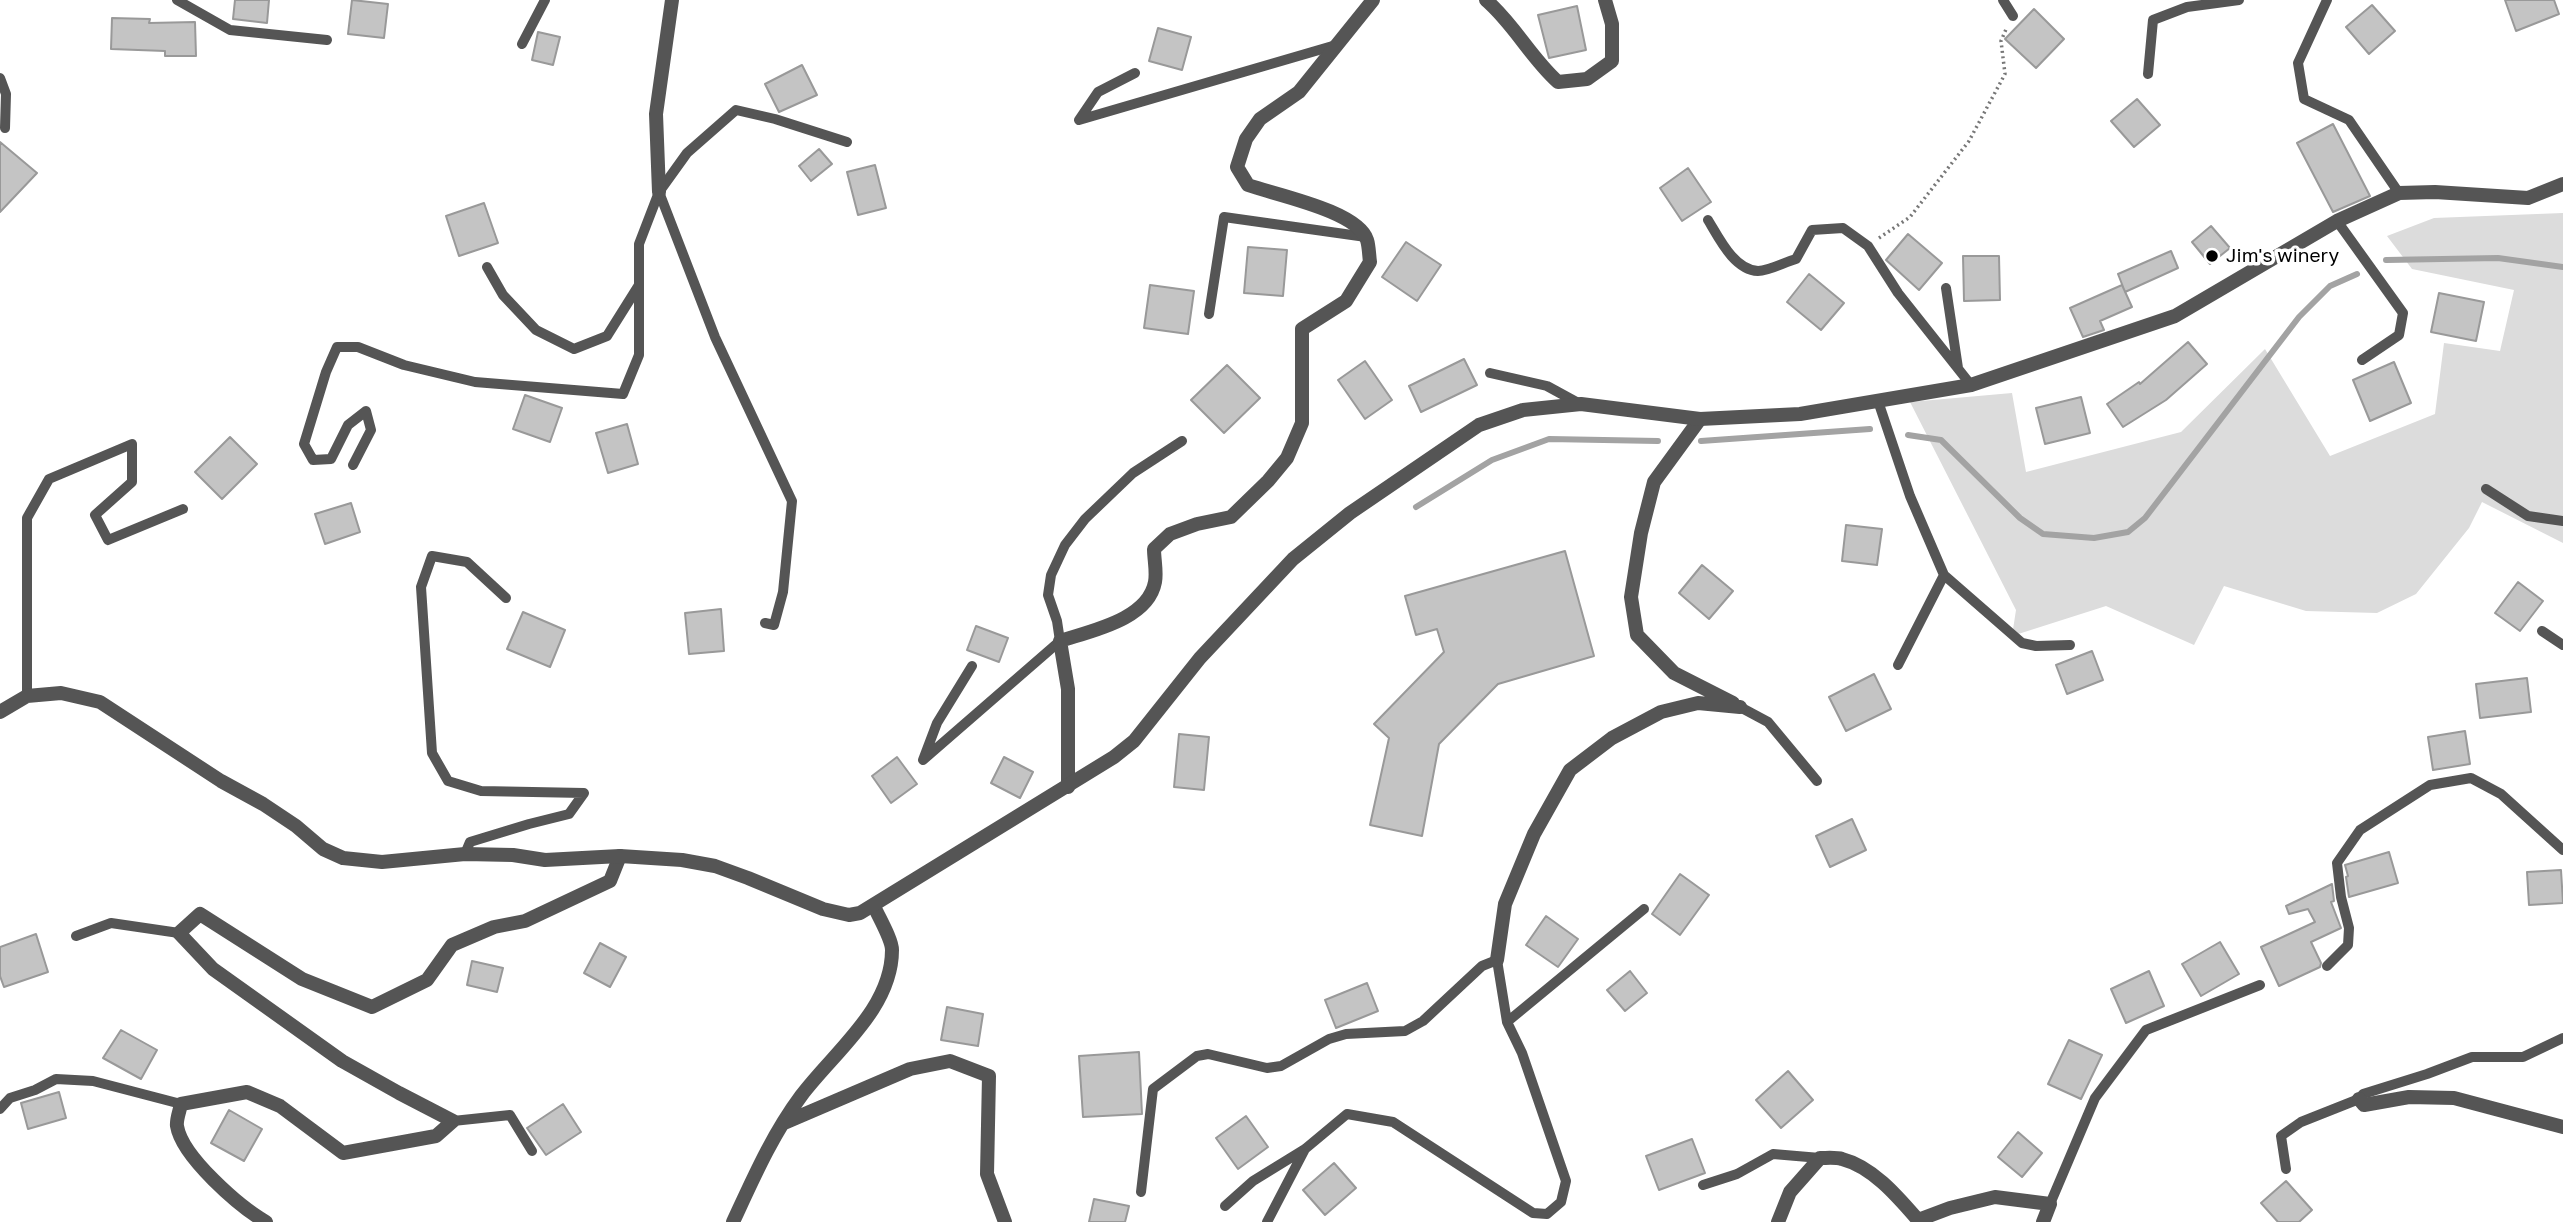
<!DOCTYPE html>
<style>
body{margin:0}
canvas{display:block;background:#fff}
</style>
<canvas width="2563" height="1222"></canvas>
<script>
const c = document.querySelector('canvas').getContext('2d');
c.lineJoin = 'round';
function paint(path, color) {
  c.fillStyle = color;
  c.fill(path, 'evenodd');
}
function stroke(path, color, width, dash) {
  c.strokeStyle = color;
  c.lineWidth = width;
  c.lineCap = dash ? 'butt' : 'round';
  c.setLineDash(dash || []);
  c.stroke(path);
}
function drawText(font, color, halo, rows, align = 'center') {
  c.font = font + ' "Golos Text",sans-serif';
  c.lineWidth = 7;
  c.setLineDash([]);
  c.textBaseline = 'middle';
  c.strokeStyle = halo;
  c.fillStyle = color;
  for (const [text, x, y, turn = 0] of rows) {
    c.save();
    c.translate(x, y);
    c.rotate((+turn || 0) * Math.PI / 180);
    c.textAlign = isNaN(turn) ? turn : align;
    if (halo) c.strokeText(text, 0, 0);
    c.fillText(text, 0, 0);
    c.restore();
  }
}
const green = new Path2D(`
 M 2563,213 L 2563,543 L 2482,502 L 2469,528 L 2416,594 L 2377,613 L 2306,611 L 2224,586 L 2194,645 L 2106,606 L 2012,636 L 2016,610 L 1910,402 L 2012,393 L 2026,472 L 2181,432 L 2265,349 L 2330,456 L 2435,414 L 2444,343 L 2500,351 L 2514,290 L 2412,269 L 2387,236 L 2434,218 Z`);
const stream = new Path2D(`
 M 2386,260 L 2498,258 L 2563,267
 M 1908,435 L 1941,440 L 2020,518 L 2043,534 L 2094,538 L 2128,532 L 2145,518 L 2299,317 L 2330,286 L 2357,274
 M 1701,441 L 1870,429
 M 1416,507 L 1492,460 L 1549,439 L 1658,441`);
const building = new Path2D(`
 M 235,0 L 269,0 L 267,23 L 233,19 Z
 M 352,0 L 388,4 L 384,38 L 348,34 Z
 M 2505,0 L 2554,0 L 2559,14 L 2516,31 Z
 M 2372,5 L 2395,31 L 2369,54 L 2346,27 Z
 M 1577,6 L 1586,50 L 1549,58 L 1538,15 Z
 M 2034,9 L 2064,39 L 2036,68 L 2005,39 Z
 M 112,18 L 150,19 L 149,23 L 195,22 L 196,56 L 165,56 L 165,51 L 111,49 Z
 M 1158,28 L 1191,37 L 1182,70 L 1149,61 Z
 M 538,32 L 560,37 L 553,65 L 532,60 Z
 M 802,65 L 817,95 L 779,112 L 765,84 Z
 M 2137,99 L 2160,125 L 2134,147 L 2111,121 Z
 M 2333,124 L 2370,196 L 2333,212 L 2297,143 Z
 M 0,142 L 37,173 L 0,212 Z
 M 819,149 L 832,164 L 811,181 L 799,166 Z
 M 875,165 L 886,208 L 858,215 L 847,172 Z
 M 1688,168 L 1711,202 L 1682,221 L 1660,188 Z
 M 484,203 L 498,243 L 459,256 L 446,216 Z
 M 2211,226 L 2230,248 L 2210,264 L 2192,242 Z
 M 1908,234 L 1942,263 L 1919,290 L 1886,260 Z
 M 1406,242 L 1441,265 L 1417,301 L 1382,277 Z
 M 1248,247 L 1287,250 L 1283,296 L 1244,293 Z
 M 2171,251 L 2178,268 L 2125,292 L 2118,274 Z
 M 1963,256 L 1999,256 L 2000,300 L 1964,301 Z
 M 1809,274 L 1844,303 L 1821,330 L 1787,302 Z
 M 1150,285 L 1194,291 L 1188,334 L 1144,328 Z
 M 2122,285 L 2132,307 L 2100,321 L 2104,330 L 2083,337 L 2070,308 Z
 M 2439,293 L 2484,302 L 2476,341 L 2431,332 Z
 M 2188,342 L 2207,364 L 2166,400 L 2123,427 L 2107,404 L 2139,382 L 2140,384 Z
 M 1464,359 L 1477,385 L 1421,412 L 1409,386 Z
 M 1365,361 L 1392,400 L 1365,419 L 1338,380 Z
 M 2394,362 L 2411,403 L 2370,421 L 2353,380 Z
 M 1227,365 L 1260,398 L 1224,433 L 1191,400 Z
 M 525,395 L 562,408 L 550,442 L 513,429 Z
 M 2081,397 L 2090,433 L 2045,444 L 2036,408 Z
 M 627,424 L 638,464 L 608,473 L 596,433 Z
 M 230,437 L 257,464 L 222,499 L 195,472 Z
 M 351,503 L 360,532 L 325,544 L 315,514 Z
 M 1846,525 L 1882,529 L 1877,565 L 1842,561 Z
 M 1565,551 L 1594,656 L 1498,684 L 1439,744 L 1422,836 L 1370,825 L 1389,738 L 1374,724 L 1444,652 L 1437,629 L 1416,635 L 1405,596 Z
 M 1702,565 L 1733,591 L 1709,619 L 1679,593 Z
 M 2518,582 L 2543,601 L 2520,631 L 2495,613 Z
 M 721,609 L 724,651 L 689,654 L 685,613 Z
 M 523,612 L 565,630 L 550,667 L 507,649 Z
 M 976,626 L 1008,638 L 999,662 L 967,650 Z
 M 2092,651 L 2103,680 L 2067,694 L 2056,665 Z
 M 1874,674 L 1891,709 L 1846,731 L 1829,697 Z
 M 2527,678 L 2531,712 L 2480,718 L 2476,684 Z
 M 2465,731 L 2470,764 L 2433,770 L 2428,737 Z
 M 1179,734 L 1209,737 L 1204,790 L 1174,787 Z
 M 897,757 L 917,784 L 891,803 L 872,776 Z
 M 1004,757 L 1033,772 L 1020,798 L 991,783 Z
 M 1852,819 L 1866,850 L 1830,867 L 1816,836 Z
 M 2389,852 L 2398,883 L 2349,897 L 2346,877 L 2348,876 L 2345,865 Z
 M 2561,870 L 2563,903 L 2529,905 L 2527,872 Z
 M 1680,874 L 1709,895 L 1680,935 L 1652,914 Z
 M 2332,884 L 2334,901 L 2331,902 L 2341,928 L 2311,942 L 2321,963 L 2320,967 L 2279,986 L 2261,947 L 2315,922 L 2308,909 L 2289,914 L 2286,906 Z
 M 1546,916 L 1578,939 L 1558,967 L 1526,945 Z
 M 36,934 L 48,972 L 4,987 L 0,976 L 0,947 Z
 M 2220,942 L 2239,974 L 2201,996 L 2182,964 Z
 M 600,943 L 626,957 L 610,987 L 584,973 Z
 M 472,961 L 503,968 L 497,992 L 467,985 Z
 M 1630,971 L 1647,993 L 1625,1011 L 1607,990 Z
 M 2149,971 L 2164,1006 L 2126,1023 L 2111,989 Z
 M 1367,983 L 1378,1011 L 1336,1028 L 1325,1000 Z
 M 947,1007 L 983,1014 L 978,1046 L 941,1040 Z
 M 121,1030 L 157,1050 L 141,1079 L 103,1058 Z
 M 2069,1040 L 2102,1055 L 2081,1099 L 2048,1084 Z
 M 1139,1052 L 1142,1114 L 1083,1117 L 1079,1056 Z
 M 1788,1071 L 1813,1100 L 1781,1128 L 1756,1100 Z
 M 59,1092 L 66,1118 L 28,1129 L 21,1103 Z
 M 563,1104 L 581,1132 L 546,1155 L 527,1128 Z
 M 229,1110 L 262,1129 L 244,1161 L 211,1143 Z
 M 1246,1116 L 1268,1147 L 1238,1169 L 1216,1138 Z
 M 2018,1132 L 2042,1153 L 2022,1177 L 1998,1157 Z
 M 1692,1139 L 1705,1173 L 1659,1190 L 1646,1156 Z
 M 1334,1163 L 1356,1188 L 1325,1215 L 1303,1190 Z
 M 2286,1181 L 2312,1210 L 2299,1222 L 2278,1222 L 2261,1203 Z
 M 1094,1199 L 1129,1206 L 1125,1222 L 1089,1222 Z`);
const path = new Path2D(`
 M 1879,238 L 1910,217 L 1969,141 L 2005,74 L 2001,41 L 2007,27`);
const service = new Path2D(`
 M 177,0 L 230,30 L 327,40
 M 2003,0 L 2013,16
 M 2327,0 L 2298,63 L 2304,99 L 2349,120 L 2399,193
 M 522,44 L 545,0
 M 1135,73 L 1098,92 L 1079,120 L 1336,45
 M 2148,74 L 2153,20 L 2187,7 L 2239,0
 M 0,78 L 6,94 L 5,128
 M 1708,220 C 1719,238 1734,270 1758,271 C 1769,271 1785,262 1796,259 L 1812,230 L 1843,228 L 1868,246 L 1898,293 L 1971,385
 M 2337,221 L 2403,313 L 2399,335 L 2362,360
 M 487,267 L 503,295 L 536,330 L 574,349 L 607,336 L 639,285
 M 1946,288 L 1958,368
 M 1209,314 L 1224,217 L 1366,237
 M 1490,373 L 1547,386 L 1580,404
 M 1878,401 L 1910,496 L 1944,575 L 2022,643 L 2036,646 L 2070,645
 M 353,465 L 371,430 L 366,411 L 348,425 L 331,459 L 313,460 L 304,444 L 326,372 L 337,347 L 358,347 L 404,365 L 475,382 L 623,394 L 639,355 L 639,244 L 659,192
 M 2486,489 L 2528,516 L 2563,521
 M 765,623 L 774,625 L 783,592 L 792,501 L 715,337 L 659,192 L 687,153 L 736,110 L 775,119 L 847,142
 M 2542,631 L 2563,645
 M 1898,665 L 1944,575
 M 972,666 L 937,723 L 923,760 L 1060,641 L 1057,621 L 1048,595 L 1051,575 L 1065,545 L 1085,519 L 1133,473 L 1182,441
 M 27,696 L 27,518 L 49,479 L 132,444 L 132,482 L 95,515 L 108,540 L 183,509
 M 1740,707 L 1768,722 L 1817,781
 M 465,854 L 470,842 L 529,824 L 569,814 L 584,793 L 481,791 L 448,781 L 432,753 L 421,587 L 432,556 L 467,562 L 506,598
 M 76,936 L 111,923 L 179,933
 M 2327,966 L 2348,945 L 2349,928 L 2341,897 L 2337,863 L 2360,830 L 2430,785 L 2471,778 L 2501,794 L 2563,850
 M 1507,1022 L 1644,909
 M 0,1109 L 10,1098 L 35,1090 L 56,1079 L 93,1081 L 181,1104
 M 453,1121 L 510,1115 L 532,1151
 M 2286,1169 L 2281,1136 L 2301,1122 L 2359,1099 L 2363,1094 L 2427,1074 L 2472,1057 L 2523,1057 L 2563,1038
 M 1703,1185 L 1737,1174 L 1773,1154 L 1820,1158
 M 1141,1192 L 1153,1089 L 1197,1056 L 1208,1054 L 1267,1068 L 1281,1066 L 1329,1039 L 1346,1034 L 1405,1031 L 1423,1021 L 1482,966 L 1497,960 L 1507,1022 L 1522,1053 L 1566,1181 L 1561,1202 L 1547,1214 L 1533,1213 L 1393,1122 L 1347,1114 L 1305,1149 L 1253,1181 L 1225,1206
 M 2050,1204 L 2095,1098 L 2146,1030 L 2260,985
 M 1267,1222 L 1305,1149`);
const minor = new Path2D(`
 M 1486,0 C 1514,24 1531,58 1558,82 L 1587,79 L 1612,61 L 1612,24 L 1605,0
 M 659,192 L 656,114 L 672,0
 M 1700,419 L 1654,482 L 1641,533 L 1631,597 L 1637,635 L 1674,673 L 1733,703
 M 1068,787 L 1068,689 L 1060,641 C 1090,631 1148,620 1155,582 C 1157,572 1154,559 1154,549 L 1170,534 L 1197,524 L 1231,517 L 1268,481 L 1287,458 L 1302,423 L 1302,329 L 1346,301 L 1370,262 C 1369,255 1369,246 1367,240 C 1358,211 1276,195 1248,185 L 1237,167 L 1246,139 L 1260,119 L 1299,92 L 1373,0
 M 1497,960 L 1505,904 L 1534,834 L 1570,770 L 1612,738 L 1661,712 L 1698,703 L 1740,707
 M 2359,1099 L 2364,1105 L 2409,1097 L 2454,1098 L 2563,1127
 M 784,1123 L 910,1069 L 950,1061 L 989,1076 L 987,1174 L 1005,1222
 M 266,1222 C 240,1207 182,1157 177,1126 C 176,1120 180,1110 181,1104 L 247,1092 L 280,1106 L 343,1153 L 436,1136 L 453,1121 L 399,1093 L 342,1061 L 213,969 L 179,933 L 200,914 L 302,979 L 372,1007 L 427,980 L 452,945 L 494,927 L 525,921 L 610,881 L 620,856
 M 733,1222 C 753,1179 772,1135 801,1096 C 834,1052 892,1009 892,950 C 892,939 878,916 874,906
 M 1778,1222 L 1790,1192 L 1820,1158 C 1827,1158 1836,1157 1842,1159 C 1873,1167 1898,1197 1918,1220 L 1950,1208 L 1995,1197 L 2050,1204 L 2043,1222`);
const tertiary = new Path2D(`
 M 0,712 L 27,696 L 61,693 L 100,702 L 221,781 L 263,804 L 296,826 L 323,849 L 343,858 L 382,862 L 465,854 L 513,855 L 545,860 L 620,856 L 682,860 L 715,866 L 748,878 L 823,909 L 849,915 L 860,913 L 1114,757 L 1134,741 L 1200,658 L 1293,559 L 1350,513 L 1479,425 L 1523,410 L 1581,404 L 1700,419 L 1800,414 L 1971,385 L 2175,316 L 2337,221 L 2399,193 L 2435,192 L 2528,198 L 2563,184`);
const markers = [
 [2212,256,7,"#000"]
];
const poiNames = [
 ["Jim's winery",2226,256]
];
paint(green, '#dcdcdc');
stroke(stream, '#a3a3a3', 6);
paint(building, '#c4c4c4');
stroke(building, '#999', 2);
stroke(path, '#777', 3.5, [2, 3.5]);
stroke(service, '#555', 10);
stroke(minor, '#555', 14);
stroke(tertiary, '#555', 14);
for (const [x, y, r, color] of markers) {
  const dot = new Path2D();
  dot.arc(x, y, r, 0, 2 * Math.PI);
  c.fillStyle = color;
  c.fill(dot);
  stroke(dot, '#fff', 2.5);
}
drawText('19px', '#000', '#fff', poiNames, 'left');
</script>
